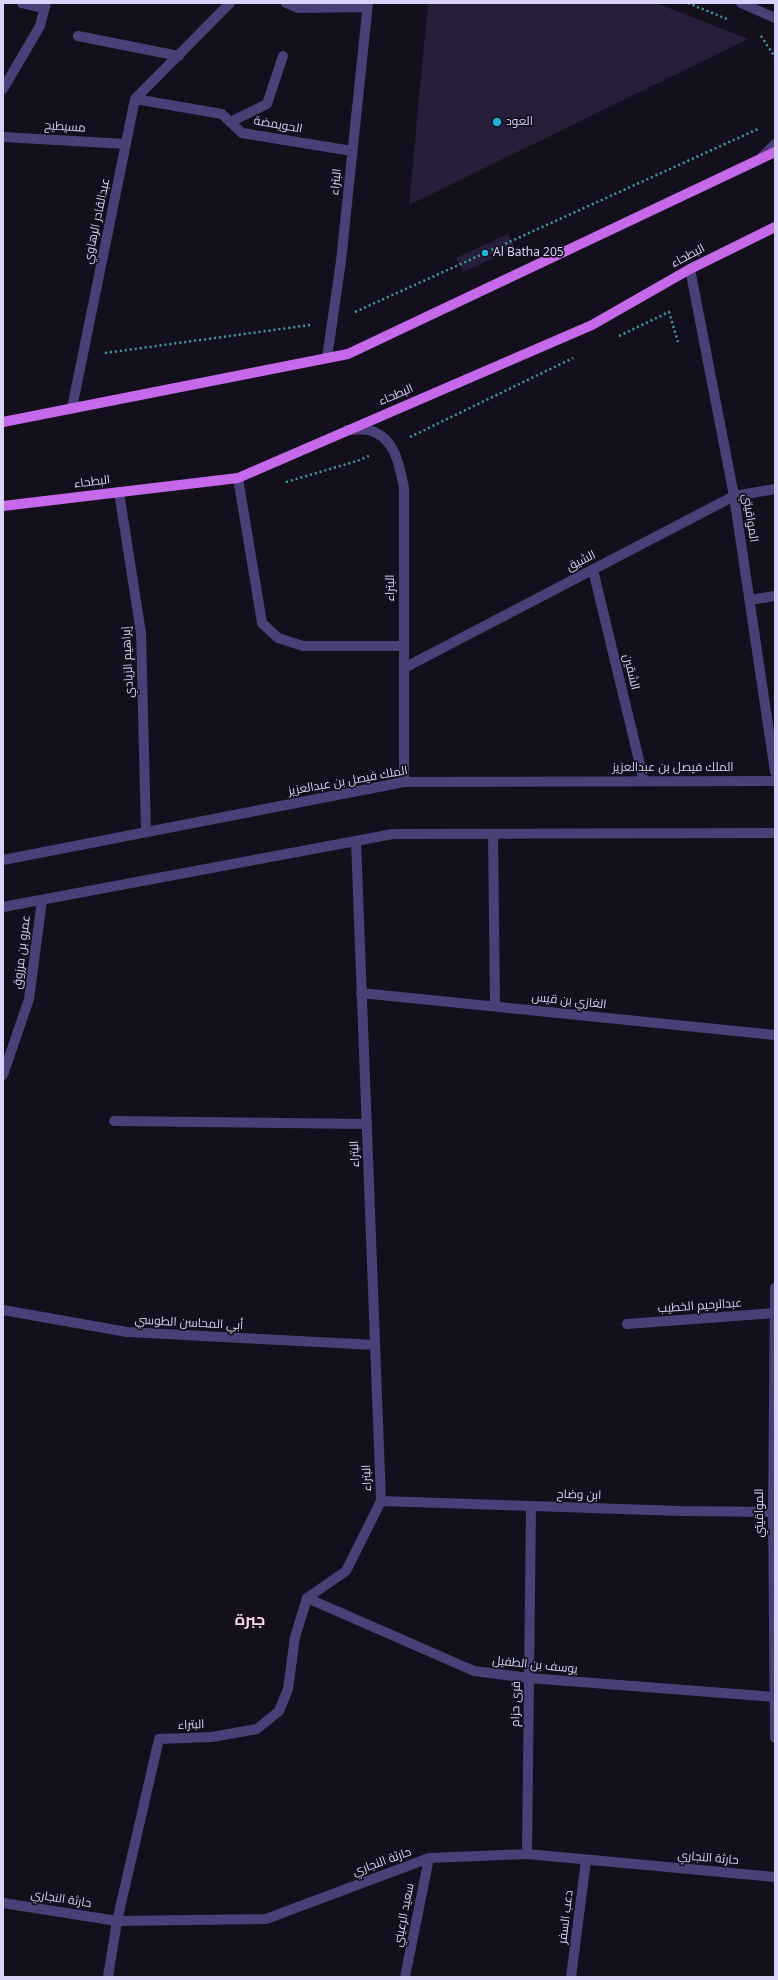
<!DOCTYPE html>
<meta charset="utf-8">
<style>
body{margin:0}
#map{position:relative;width:778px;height:1980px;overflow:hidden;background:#130f1d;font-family:"Noto Sans",sans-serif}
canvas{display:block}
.frame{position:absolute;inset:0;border:4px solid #dad2f9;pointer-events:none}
</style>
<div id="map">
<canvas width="778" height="1980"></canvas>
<div class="frame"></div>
</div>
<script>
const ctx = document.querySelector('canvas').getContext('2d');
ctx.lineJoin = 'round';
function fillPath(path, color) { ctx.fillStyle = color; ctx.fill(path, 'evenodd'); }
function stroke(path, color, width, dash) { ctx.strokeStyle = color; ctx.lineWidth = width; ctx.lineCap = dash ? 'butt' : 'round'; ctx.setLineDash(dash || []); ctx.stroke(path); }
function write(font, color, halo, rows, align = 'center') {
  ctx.font = font + ' "Noto Sans",Cairo,sans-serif'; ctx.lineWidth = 3.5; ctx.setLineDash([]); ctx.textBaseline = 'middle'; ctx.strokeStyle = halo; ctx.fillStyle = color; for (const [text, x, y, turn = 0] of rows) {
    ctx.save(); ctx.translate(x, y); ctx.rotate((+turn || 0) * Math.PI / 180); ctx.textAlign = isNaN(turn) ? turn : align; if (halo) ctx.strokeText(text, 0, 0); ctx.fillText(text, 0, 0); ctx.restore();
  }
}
const building = new Path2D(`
 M 428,3 L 656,3 L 748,39 L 409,205 Z
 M 508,234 L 515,248 L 463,272 L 456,258 Z`);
const path = new Path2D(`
 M 688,3 L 727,19
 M 761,36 L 775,57
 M 355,312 L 758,129
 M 619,336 L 669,312 L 678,342
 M 105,353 L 310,325
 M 410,437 L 573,358
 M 286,482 L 357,461 L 371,455`);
const service = new Path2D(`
 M 238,478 L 262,623 L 278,638 L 303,646 L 404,646`);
const minor = new Path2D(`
 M 22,3 L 44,8
 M 286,3 L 298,8 L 367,7
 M 78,36 L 179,56
 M 3,89 L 40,26 L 46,3
 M 135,99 L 222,114 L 242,133 L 352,151
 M 230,122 L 267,104 L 283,56
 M 3,137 L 126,144
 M 690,269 L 734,496 L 775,772
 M 327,358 L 341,261 L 368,3
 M 72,408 L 135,99 L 230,3
 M 347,430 C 354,430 363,429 369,430 C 396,438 399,465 404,488 L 404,782
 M 119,492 L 141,633 L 146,832
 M 593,570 L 644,781
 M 749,600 L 775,596
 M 404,668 L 734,496 L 775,489
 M 493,834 L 495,1006
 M 361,993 L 775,1035
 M 3,1075 L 29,999 L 42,900
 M 114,1121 L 367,1124
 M 775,1288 L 773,1512 L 775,1738
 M 3,1310 L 127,1332 L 375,1345
 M 627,1324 L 775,1313
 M 381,1501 L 681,1511 L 775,1512
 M 307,1598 L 474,1671 L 529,1678 L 775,1697
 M 527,1854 L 531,1506
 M 3,1903 L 117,1921 L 266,1919 L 429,1858 L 527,1854 L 775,1877
 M 108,1977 L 117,1921 L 159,1739 L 212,1737 L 257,1729 L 279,1711 L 288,1689 L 295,1637 L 307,1598 L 346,1571 L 381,1501 L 356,841
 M 405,1977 L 429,1858
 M 571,1977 L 586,1860`);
const tertiary = new Path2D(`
 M 741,3 L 775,18
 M 761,158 L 775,144
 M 3,860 L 404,782 L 775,781
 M 3,907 L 393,834 L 775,833`);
const primary = new Path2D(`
 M 3,422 L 348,354 L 775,152
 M 3,506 L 238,478 L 592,325 L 690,269 L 775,227`);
const markers = [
 [497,122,5,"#1eb3d8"],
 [485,253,4,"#1eb3d8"]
];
const poiNames = [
 ["العود",506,122],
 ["Al Batha 205",493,253]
];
const streetNames = [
 ["الحويمضة",278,125,10],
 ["مسيطيح",65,127,4],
 ["البتراء",336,182,-84],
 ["عبدالقادر الرهاوي",97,221,-78],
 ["البطحاء",688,256,-28],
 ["البطحاء",396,395,-23],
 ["البطحاء",92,482,-7],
 ["المواقيتي",750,518,81],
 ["الشيق",581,561,-27],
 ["البتراء",391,588,-90],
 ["إبراهيم الزيادي",128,662,-93],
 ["الشقين",631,672,76],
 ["الملك فيصل بن عبدالعزيز",673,768],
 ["الملك فيصل بن عبدالعزيز",348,781,-10],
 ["عمرو بن مرزوق",22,952,-83],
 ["الغازي بن قيس",569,1001,6],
 ["البتراء",355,1154,-92],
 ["عبدالرحيم الخطيب",700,1306,-4],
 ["أبي المحاسن الطوسي",189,1323,3],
 ["البتراء",367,1478,-92],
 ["ابن وضاح",579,1495,2],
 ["المواقيتي",760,1513,-90],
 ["يوسف بن الطفيل",535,1665,6],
 ["قرى حزام",516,1704,-89],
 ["البتراء",191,1725,-2],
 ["حارثة النجاري",708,1858,5],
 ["حارثة النجاري",382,1862,-20],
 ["حارثة النجاري",61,1899,9],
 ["سعيد الرعيني",404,1915,-79],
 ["دعب السفر",566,1917,-83]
];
const districtNames = [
 ["جبرة",250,1620]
];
fillPath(building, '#271e3c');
stroke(path, '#3d9da1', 2.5, [2, 3]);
stroke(service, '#484076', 10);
stroke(minor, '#484076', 10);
stroke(tertiary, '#484076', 10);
stroke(primary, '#c668ea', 10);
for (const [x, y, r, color] of markers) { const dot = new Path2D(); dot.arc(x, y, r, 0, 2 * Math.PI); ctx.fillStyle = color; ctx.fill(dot); stroke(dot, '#130f1d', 1.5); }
write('12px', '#dad2f9', '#130f1d', poiNames, 'left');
write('12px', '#dad2f9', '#130f1d', streetNames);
write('bold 16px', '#f9d3e8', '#130f1d', districtNames);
</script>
